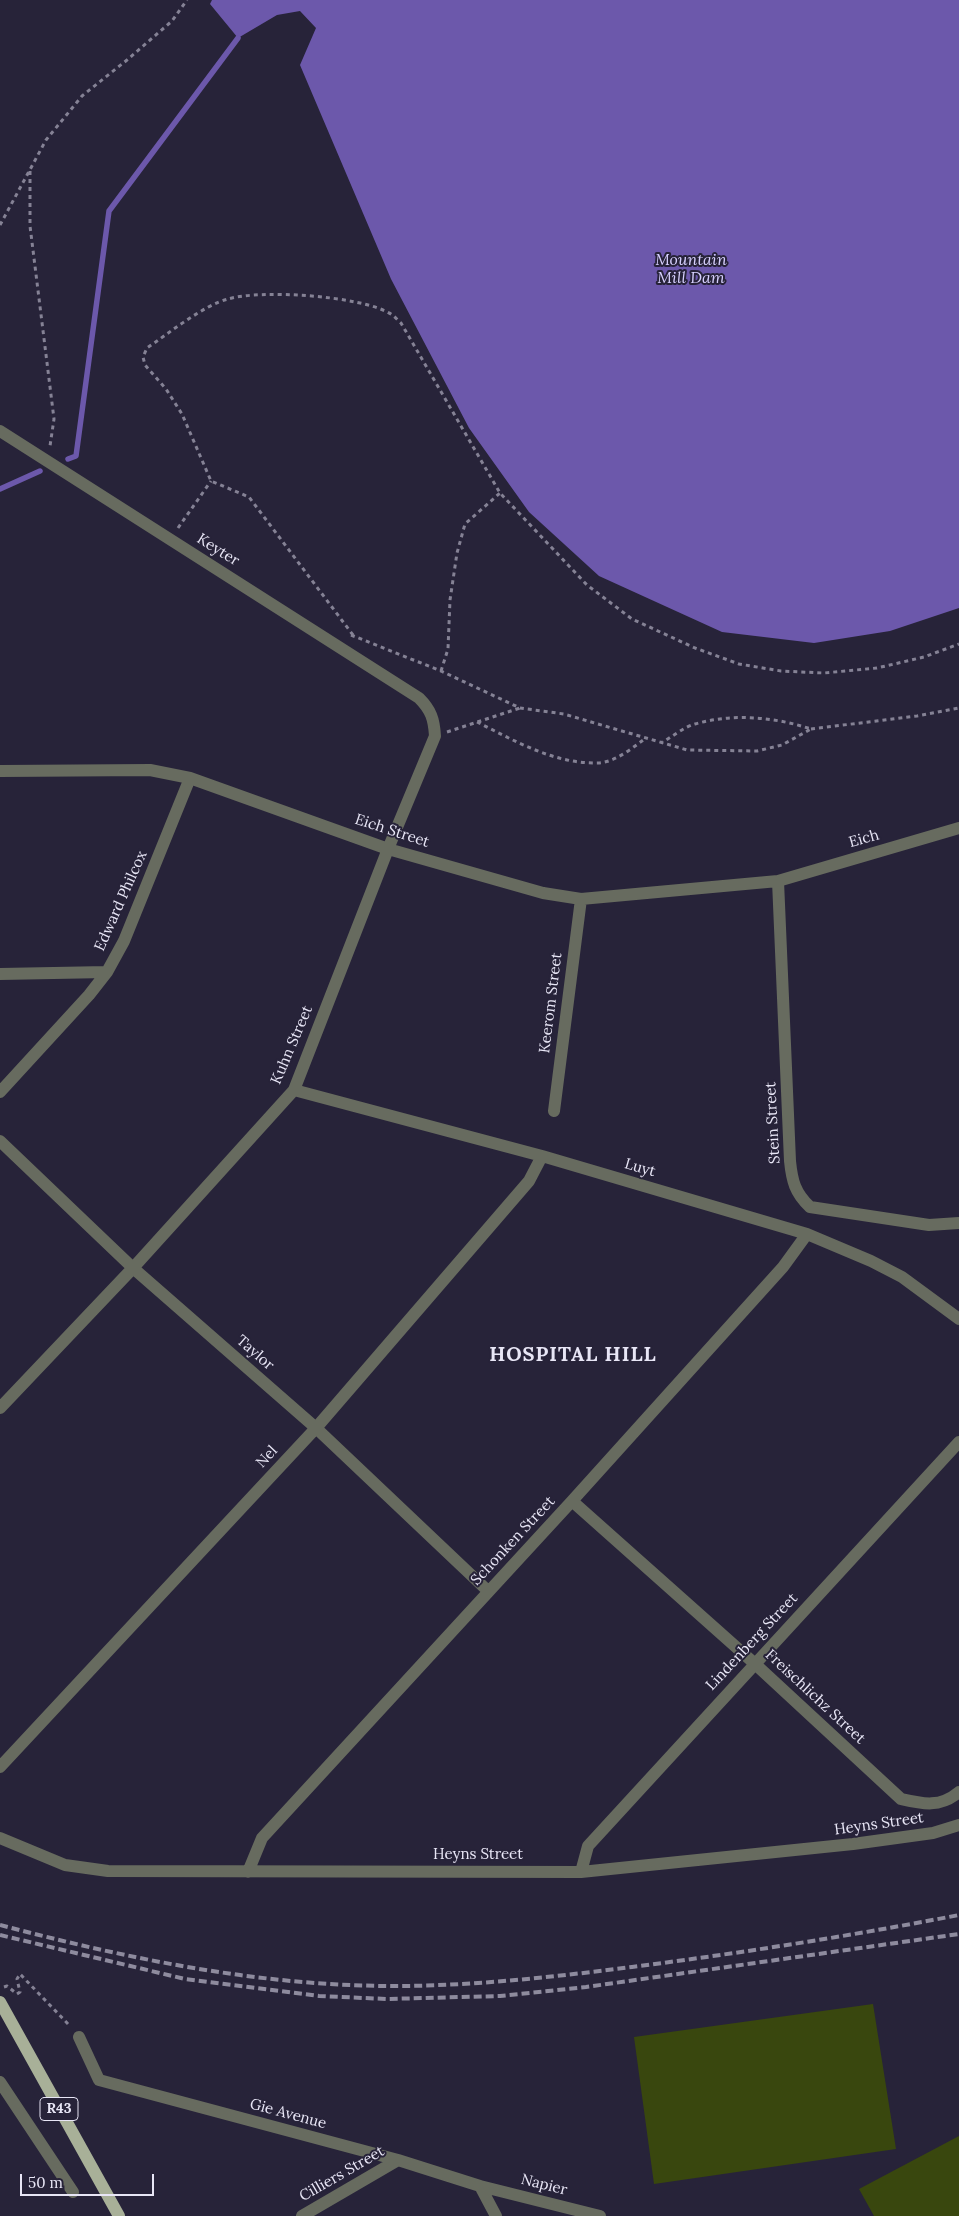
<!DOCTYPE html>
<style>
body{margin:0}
#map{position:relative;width:959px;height:2216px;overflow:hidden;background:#272339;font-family:Lora,serif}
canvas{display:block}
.scale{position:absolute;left:20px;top:2174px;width:134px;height:22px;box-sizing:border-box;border:2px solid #e8e6f6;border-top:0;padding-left:6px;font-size:15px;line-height:18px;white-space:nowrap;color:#e8e6f6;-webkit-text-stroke:4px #272339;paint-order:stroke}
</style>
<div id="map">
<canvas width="959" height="2216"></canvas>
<div class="scale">50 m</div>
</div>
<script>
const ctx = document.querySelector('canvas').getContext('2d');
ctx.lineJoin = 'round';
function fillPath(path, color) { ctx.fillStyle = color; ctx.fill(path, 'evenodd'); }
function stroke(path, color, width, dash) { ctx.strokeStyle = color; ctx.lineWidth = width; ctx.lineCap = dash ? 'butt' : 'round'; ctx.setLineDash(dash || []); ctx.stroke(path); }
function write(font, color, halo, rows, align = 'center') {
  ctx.font = font + ' Lora,serif'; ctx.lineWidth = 4; ctx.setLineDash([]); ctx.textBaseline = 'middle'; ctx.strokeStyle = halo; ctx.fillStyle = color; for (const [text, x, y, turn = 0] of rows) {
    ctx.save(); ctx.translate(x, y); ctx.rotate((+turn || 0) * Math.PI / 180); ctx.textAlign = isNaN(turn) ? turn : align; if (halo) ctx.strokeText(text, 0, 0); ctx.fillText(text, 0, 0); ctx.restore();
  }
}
const green = new Path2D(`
 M 873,2004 L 896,2149 L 654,2184 L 634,2037 Z
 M 959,2136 L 959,2216 L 874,2216 L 859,2189 Z`);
const water = new Path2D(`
 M 212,0 L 959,0 L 959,608 L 890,631 L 814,643 L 722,632 L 599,576 L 529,512 L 469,428 L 391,279 L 300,65 L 316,28 L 300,11 L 277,15 L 238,38 L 210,4 Z`);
const stream = new Path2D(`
 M 68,459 L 76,456 L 109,211 L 238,38
 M 0,489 L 40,471`);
const path = new Path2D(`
 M 30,171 L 30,226 L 54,419 L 50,446
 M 0,225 L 46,140 L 82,96 L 127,60 L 172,21 L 187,0
 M 178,528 L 211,481
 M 351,635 L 441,671 L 520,708 L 564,714 L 687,750 L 757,751 L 782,745 L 811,729 C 775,717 733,713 695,724 C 684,727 672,737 661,743
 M 353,635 L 249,497 L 211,481 L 182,414 L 166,389 L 145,365 L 143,357 L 147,348 C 169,333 204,305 228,299 C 262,289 360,296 389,313 C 394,315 397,320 401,323 L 500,493 L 587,585 L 632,619 L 695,648 L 739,664 L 781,671 L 824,673 L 877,668 L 924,657 L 959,644
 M 441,671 L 448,649 L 450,600 L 457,553 L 465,524 L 500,493
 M 477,722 C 515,741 554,764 598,763 C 616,762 632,748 646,738
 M 811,729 L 917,716 L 959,708
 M 447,732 L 520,708
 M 4,1987 L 7,1986 L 17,1994 L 20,1992 L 17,1979 L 20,1974 L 70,2026`);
const street = new Path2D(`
 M 0,431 L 419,698 C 431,710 434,719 435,736 L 388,849 L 294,1090 L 133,1268 L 0,1408
 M 0,771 L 150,770 L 190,778 L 388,849 L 543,893 L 581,899 L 778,881 L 959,828
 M 778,881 L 790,1161 C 792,1181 795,1193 810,1207 L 929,1225 L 959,1223
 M 0,974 L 107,972
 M 294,1090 L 542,1156 L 807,1234 L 871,1261 L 902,1277 L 959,1319
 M 0,1092 L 89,995 L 107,972 L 124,941 L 190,778
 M 554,1111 L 581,899
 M 0,1141 L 133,1268 L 316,1428 L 488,1591
 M 572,1501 L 754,1663 L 901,1799 C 923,1804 940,1808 959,1792
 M 0,1767 L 316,1428 L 529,1181 L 542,1156
 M 0,1838 L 65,1865 L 108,1871 L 581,1872 L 853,1844 L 933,1833 L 959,1825
 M 248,1872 L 262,1838 L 572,1501 L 783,1267 L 807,1234
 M 581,1872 L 588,1846 L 959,1442
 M 79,2037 L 99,2080 L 398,2160 L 480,2186 L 496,2216
 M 0,2082 L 73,2192
 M 480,2186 L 600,2216
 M 302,2216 L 398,2160`);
const primary = new Path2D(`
 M 0,2002 L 119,2216`);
const rail = new Path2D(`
 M 0,1925 C 129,1959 260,1986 394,1986 C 473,1986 553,1977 632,1967 C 741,1953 850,1936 959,1915
 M 0,1935 L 185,1979 L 319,1996 L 387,1999 L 500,1996 L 586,1987 L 959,1934`);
const shields = [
 [59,2109,38]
];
const shieldNames = [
 ["R43",59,2109]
];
const streetNames = [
 ["Keyter",218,550,32],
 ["Eich Street",392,831,18],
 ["Eich",864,839,-16],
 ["Edward Philcox",121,901,-66],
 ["Keerom Street",551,1003,-83],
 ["Kuhn Street",292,1045,-67],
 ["Stein Street",773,1123,-93],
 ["Luyt",640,1168,16],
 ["Taylor",255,1353,41],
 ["Nel",267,1457,-47],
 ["Schonken Street",513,1541,-47],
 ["Lindenberg Street",752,1642,-47],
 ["Freischlichz Street",815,1697,43],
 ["Heyns Street",879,1824,-8],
 ["Heyns Street",478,1855],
 ["Gie Avenue",288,2114,15],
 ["Cilliers Street",342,2174,-30],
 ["Napier",544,2185,14]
];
const waterNames = [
 ["Mountain",691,260],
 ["Mill Dam",691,278]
];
const districtNames = [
 ["HOSPITAL HILL",573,1355]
];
fillPath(green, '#39470e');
fillPath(water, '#6c58ab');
stroke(stream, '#6c58ab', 5.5);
stroke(path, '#858295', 3, [4, 4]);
stroke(street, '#676b5f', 12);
stroke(primary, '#a8b098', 12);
stroke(rail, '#8e8b9e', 4, [8, 4]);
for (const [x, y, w] of shields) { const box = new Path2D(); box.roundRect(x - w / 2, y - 11.5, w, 23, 4); ctx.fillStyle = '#272339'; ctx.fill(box); stroke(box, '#e8e6f6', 1); }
write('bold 14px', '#e8e6f6', null, shieldNames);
write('15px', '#e8e6f6', '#272339', streetNames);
write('italic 16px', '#d7d0fe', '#272339', waterNames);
ctx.letterSpacing = '1px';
write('bold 20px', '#e8e6f6', '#272339', districtNames);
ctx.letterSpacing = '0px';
</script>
